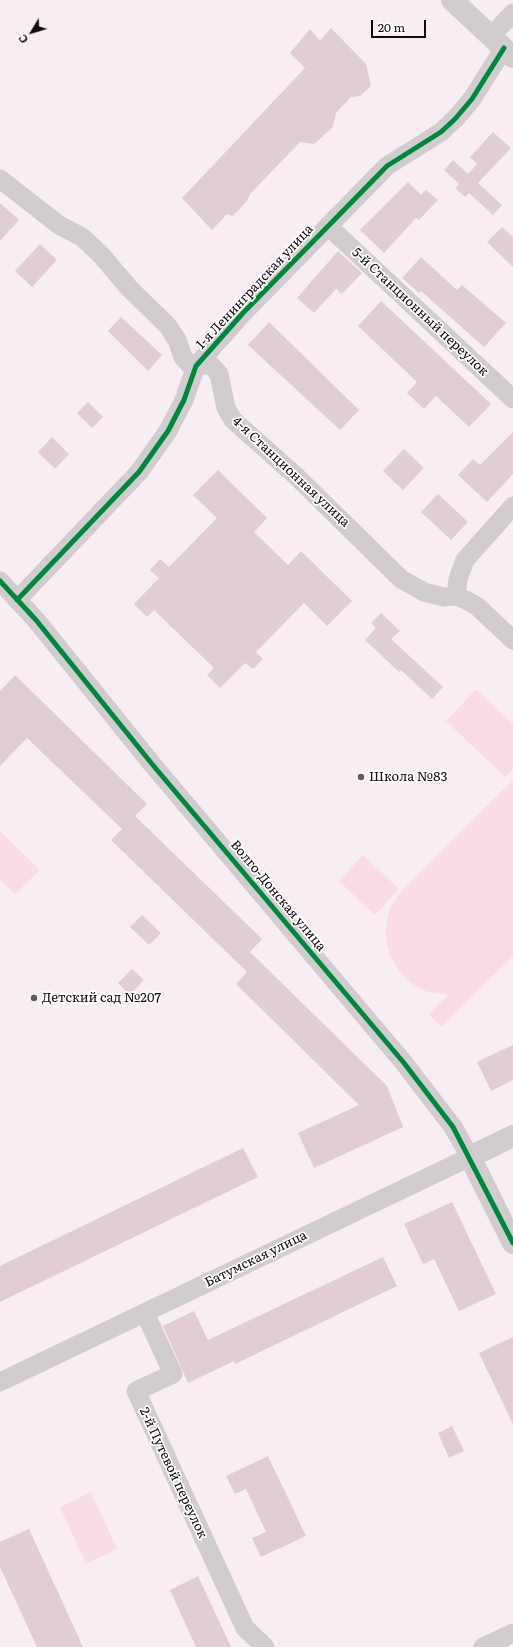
<!DOCTYPE html>
<meta charset="utf-8">
<style>
body{margin:0}
#map{position:relative;width:513px;height:1647px;overflow:hidden;background:#f8edf2;font-family:Literata,serif}
canvas{display:block}
.north{position:absolute;left:12px;top:12px;width:40px;height:40px;-webkit-text-stroke:3px #fff;paint-order:stroke;rotate:232deg;font-size:11px;font-weight:700;line-height:16px;text-align:center;color:#12080d}
.north::after{content:'';display:block;margin:auto;width:14px;height:18px;background:#12080d;clip-path:polygon(50% 0,100% 100%,50% 72%,0 100%)}
.scale{position:absolute;left:371px;top:20px;width:55px;height:18px;box-sizing:border-box;border:2px solid #12080d;border-top:0;padding-left:5px;font-size:12px;line-height:14px;white-space:nowrap;color:#12080d;-webkit-text-stroke:3px #fff;paint-order:stroke}
</style>
<div id="map">
<canvas width="513" height="1647"></canvas>
<div class="north">С</div>
<div class="scale">20 m</div>
</div>
<script>
const ctx = document.querySelector('canvas').getContext('2d');
ctx.lineJoin = 'round';
function fillPath(path, color) { ctx.fillStyle = color; ctx.fill(path, 'evenodd'); }
function stroke(path, color, width, dash) { ctx.strokeStyle = color; ctx.lineWidth = width; ctx.lineCap = dash ? 'butt' : 'round'; ctx.setLineDash(dash || []); ctx.stroke(path); }
function write(font, color, halo, rows, align = 'center') {
  ctx.font = font + ' Literata,serif'; ctx.lineWidth = 3.5; ctx.setLineDash([]); ctx.textBaseline = 'middle'; ctx.strokeStyle = halo; ctx.fillStyle = color; for (const [text, x, y, turn = 0] of rows) {
    ctx.save(); ctx.translate(x, y); ctx.rotate((+turn || 0) * Math.PI / 180); ctx.textAlign = isNaN(turn) ? turn : align; if (halo) ctx.strokeText(text, 0, 0); ctx.fillText(text, 0, 0); ctx.restore();
  }
}
const green = new Path2D(`
 M 476,689 L 513,724 L 513,769 L 505,777 L 446,721 Z
 M 513,780 L 513,956 L 441,1027 L 429,1014 L 448,995 C 440,993 430,993 423,990 C 393,977 378,939 390,909 C 393,902 399,894 404,888 Z
 M 0,831 L 40,870 L 15,894 L 0,880 Z
 M 363,855 L 399,889 L 375,915 L 339,881 Z
 M 91,1492 L 117,1549 L 86,1564 L 60,1507 Z`);
const building = new Path2D(`
 M 331,28 L 366,64 L 371,86 L 360,96 L 351,97 L 336,113 L 333,127 L 314,144 L 300,142 L 250,194 L 247,201 L 233,216 L 227,214 L 212,230 L 182,198 L 305,68 L 290,53 L 310,29 L 320,41 Z
 M 493,132 L 511,148 L 478,183 L 502,205 L 493,215 L 469,193 L 465,197 L 455,188 L 459,184 L 444,170 L 453,160 L 468,174 L 477,164 L 470,157 Z
 M 408,182 L 421,195 L 426,190 L 438,200 L 419,220 L 416,218 L 384,253 L 360,230 Z
 M 0,203 L 19,220 L 0,241 Z
 M 502,227 L 513,237 L 513,267 L 487,242 Z
 M 40,244 L 57,260 L 32,287 L 15,271 Z
 M 338,251 L 362,273 L 342,294 L 336,289 L 314,313 L 297,298 Z
 M 421,257 L 457,290 L 462,285 L 506,323 L 484,347 L 421,291 L 419,293 L 402,278 Z
 M 381,301 L 491,404 L 469,427 L 436,396 L 424,409 L 407,393 L 417,382 L 358,326 Z
 M 121,317 L 162,355 L 148,371 L 108,331 Z
 M 269,322 L 359,410 L 340,430 L 248,345 Z
 M 88,402 L 103,417 L 92,428 L 77,413 Z
 M 513,432 L 513,474 L 487,502 L 458,475 L 473,459 L 480,465 Z
 M 52,437 L 69,454 L 55,469 L 38,452 Z
 M 404,449 L 424,468 L 403,490 L 383,471 Z
 M 218,470 L 267,518 L 254,532 L 288,565 L 301,551 L 352,601 L 327,626 L 304,603 L 256,652 L 263,659 L 253,669 L 245,663 L 220,688 L 207,675 L 214,668 L 154,610 L 147,617 L 134,604 L 159,578 L 150,570 L 160,559 L 169,567 L 217,518 L 193,495 Z
 M 438,494 L 468,522 L 451,540 L 421,512 Z
 M 381,613 L 400,631 L 391,639 L 443,687 L 432,699 L 401,670 L 399,672 L 365,640 L 376,628 L 371,623 Z
 M 15,675 L 147,804 L 135,816 L 262,939 L 250,952 L 387,1086 L 403,1127 L 314,1168 L 298,1133 L 359,1105 L 236,984 L 247,972 L 111,840 L 122,829 L 27,738 L 0,766 L 0,691 Z
 M 142,915 L 161,933 L 149,945 L 130,927 Z
 M 132,969 L 144,980 L 130,995 L 118,983 Z
 M 513,1045 L 513,1080 L 491,1091 L 477,1062 Z
 M 243,1148 L 258,1177 L 0,1302 L 0,1266 Z
 M 452,1202 L 496,1294 L 459,1311 L 434,1259 L 423,1264 L 404,1224 Z
 M 383,1257 L 397,1286 L 235,1364 L 234,1361 L 188,1383 L 163,1326 L 194,1311 L 208,1340 Z
 M 513,1337 L 513,1424 L 479,1353 Z
 M 452,1426 L 464,1451 L 449,1458 L 438,1433 Z
 M 268,1456 L 306,1536 L 261,1557 L 252,1538 L 266,1532 L 246,1489 L 235,1494 L 226,1476 Z
 M 29,1529 L 83,1647 L 37,1647 L 0,1567 L 0,1542 Z
 M 198,1576 L 231,1647 L 196,1647 L 170,1590 Z`);
const street = new Path2D(`
 M 491,36 L 513,13
 M 0,179 L 59,225 L 82,237 L 102,256 L 129,288 L 168,326 L 177,340 L 183,357 L 189,364 L 196,366 L 210,364 L 219,374 L 226,408 L 233,420 L 296,476 L 401,579 L 424,592 L 444,597 L 456,596 L 466,600 L 478,607 L 513,640
 M 328,226 L 513,399
 M 0,581 L 36,620 L 152,764 L 404,1063 L 453,1127 L 470,1157 L 0,1382
 M 456,596 L 458,579 L 465,560 L 513,506
 M 17,600 L 139,472 L 168,431 L 184,400 L 196,366 L 243,313 L 387,166 L 441,132 L 455,119 L 472,99 L 504,48
 M 145,1313 L 173,1374 L 136,1391 L 245,1628 L 265,1647
 M 483,1647 L 513,1633`);
const secondary = new Path2D(`
 M 452,0 L 513,57
 M 513,1136 L 470,1157 L 513,1243`);
const cycleway = new Path2D(`
 M 0,581 L 36,620 L 152,764 L 404,1063 L 453,1127 L 513,1243
 M 17,600 L 139,472 L 168,431 L 184,400 L 196,366 L 243,313 L 387,166 L 441,132 L 455,119 L 472,99 L 504,48`);
const markers = [
 [361,777,4,"#62585d"],
 [34,998,4,"#62585d"]
];
const streetNames = [
 ["1-я Ленинградская улица",255,287,-47],
 ["5-й Станционный переулок",420,312,43],
 ["4-я Станционная улица",291,472,43],
 ["Волго-Донская улица",278,896,50],
 ["Батумская улица",256,1259,-26],
 ["2-й Путевой переулок",173,1473,65]
];
const poiNames = [
 ["Школа №83",369,777],
 ["Детский сад №207",42,998]
];
fillPath(green, '#fadce9');
fillPath(building, '#e1cdd6');
stroke(street, '#d1cdcf', 19);
stroke(secondary, '#d1cdcf', 22);
stroke(cycleway, '#00873e', 5);
for (const [x, y, r, color] of markers) { const dot = new Path2D(); dot.arc(x, y, r, 0, 2 * Math.PI); ctx.fillStyle = color; ctx.fill(dot); stroke(dot, '#fff', 1.5); }
write('13px', '#12080d', '#fff', streetNames);
write('13px', '#12080d', '#fff', poiNames, 'left');
</script>
